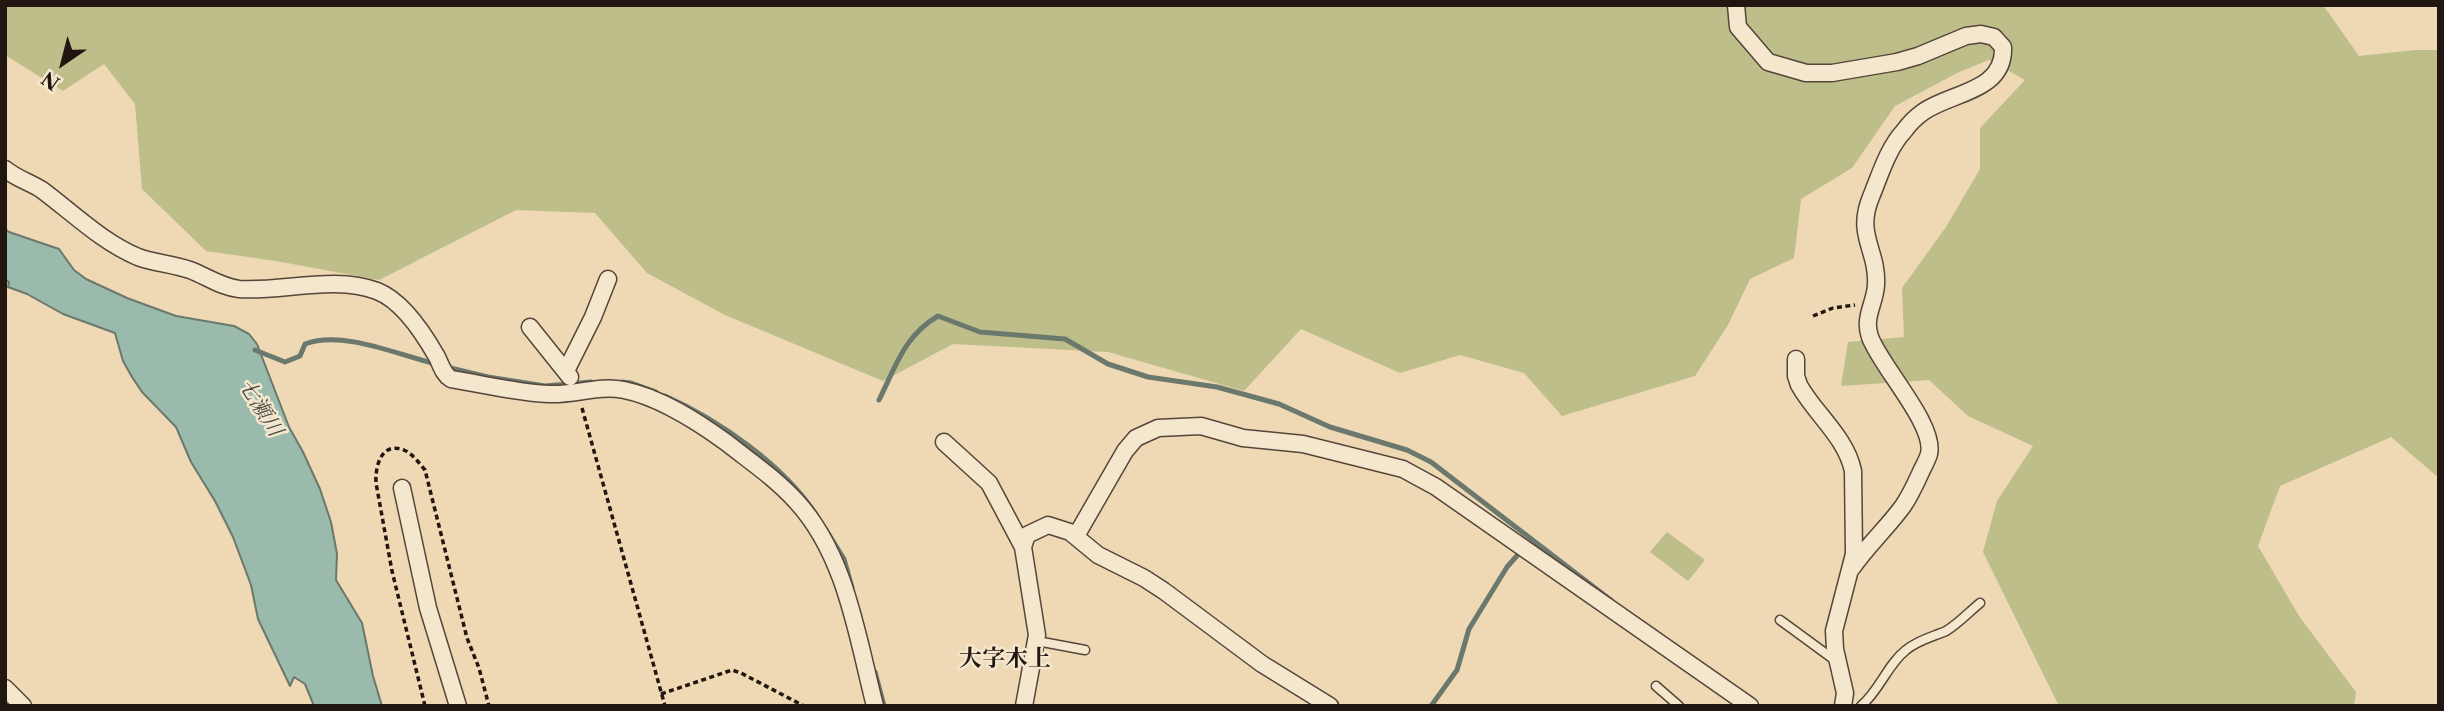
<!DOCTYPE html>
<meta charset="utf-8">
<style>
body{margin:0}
#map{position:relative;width:2444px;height:711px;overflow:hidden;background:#efd8b4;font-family:"Libre Caslon Text",serif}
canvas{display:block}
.frame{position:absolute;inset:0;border:7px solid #211610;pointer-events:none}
.north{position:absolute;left:28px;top:28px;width:70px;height:70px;-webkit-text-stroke:5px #f5e6ce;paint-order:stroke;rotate:215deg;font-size:19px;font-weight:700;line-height:28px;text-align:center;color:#211610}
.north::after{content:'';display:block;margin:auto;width:24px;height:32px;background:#211610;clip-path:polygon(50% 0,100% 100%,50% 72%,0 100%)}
</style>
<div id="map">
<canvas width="2444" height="711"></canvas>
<div class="frame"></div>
<div class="north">N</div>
</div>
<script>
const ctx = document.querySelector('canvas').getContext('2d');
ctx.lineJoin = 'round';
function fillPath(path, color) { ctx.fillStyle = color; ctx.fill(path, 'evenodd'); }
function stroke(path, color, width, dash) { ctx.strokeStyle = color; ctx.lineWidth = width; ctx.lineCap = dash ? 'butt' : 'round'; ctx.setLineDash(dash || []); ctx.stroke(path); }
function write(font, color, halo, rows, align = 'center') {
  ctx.font = font + ' "Libre Caslon Text","Noto Serif JP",serif'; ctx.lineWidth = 5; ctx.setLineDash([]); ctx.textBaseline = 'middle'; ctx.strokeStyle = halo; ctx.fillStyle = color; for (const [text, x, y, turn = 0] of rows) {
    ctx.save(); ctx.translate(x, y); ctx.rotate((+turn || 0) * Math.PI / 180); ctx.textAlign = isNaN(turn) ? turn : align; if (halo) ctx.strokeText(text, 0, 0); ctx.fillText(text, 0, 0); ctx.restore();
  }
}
const green = new Path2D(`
 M 5,5 L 2323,5 L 2359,56 L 2415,50 L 2439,50 L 2439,478 L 2391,437 L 2280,486 L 2258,546 L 2299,616 L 2356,692 L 2354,706 L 2059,706 L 1983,552 L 1997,501 L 2033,446 L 1968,416 L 1929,380 L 1841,386 L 1848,342 L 1904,337 L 1902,288 L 1946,227 L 1980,169 L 1980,128 L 2025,80 L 1989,60 L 1959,72 L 1895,106 L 1852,168 L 1801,199 L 1794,258 L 1750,279 L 1728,325 L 1695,376 L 1562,416 L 1524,373 L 1460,355 L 1400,373 L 1301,329 L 1244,391 L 1108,352 L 953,344 L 883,381 L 725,315 L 647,273 L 595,213 L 516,210 L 379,280 L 276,261 L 206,251 L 142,189 L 135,104 L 104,64 L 63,91 L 5,55 Z
 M 1667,532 L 1705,560 L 1688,581 L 1650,552 Z`);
const water = new Path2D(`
 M 5,229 L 9,232 L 59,249 L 74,270 L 86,279 L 127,298 L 176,316 L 234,326 L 249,334 L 257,344 L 289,427 L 303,452 L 320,489 L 331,522 L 337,554 L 336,580 L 362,623 L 373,676 L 382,706 L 314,706 L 305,684 L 294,677 L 290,686 L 258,619 L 251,585 L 233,537 L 215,501 L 191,462 L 176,427 L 142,392 L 132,377 L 123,361 L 115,333 L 63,314 L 27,294 L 8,287 L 9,282 L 5,280 Z`);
const stream = new Path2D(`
 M 255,350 L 285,362 L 300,356 L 305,344 C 343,330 398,355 436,364
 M 446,367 L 488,377 L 545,386 L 591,382
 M 622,382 L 631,383 L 656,392
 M 665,396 C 719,420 785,466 817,516
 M 879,400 C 896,366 904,336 938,316 L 980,332 L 1065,339 L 1108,364 L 1148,377 L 1217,387 L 1279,404 L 1330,427 L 1407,450 L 1431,462 L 1612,601
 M 826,530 L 844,559 L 852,588
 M 875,672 L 884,706
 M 1431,706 L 1457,670 L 1469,629 L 1507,567 L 1522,550`);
const path = new Path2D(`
 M 1813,316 L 1833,308 L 1855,305
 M 582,408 L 665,706
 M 661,694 L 732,670 L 741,673 L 804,706
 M 425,706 L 392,571 L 376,483 C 375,467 381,441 404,450 C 413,454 419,463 425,470 L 467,638 L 479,668 L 489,706`);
const lane = new Path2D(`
 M 1780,620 L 1836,661
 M 1037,641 L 1085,650
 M 1656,686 L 1679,706
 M 1861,706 C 1880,690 1887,665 1906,650 C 1918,640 1932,637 1946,631 C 1958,624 1969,612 1980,603`);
const street = new Path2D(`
 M 1736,5 L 1738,27 L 1768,62 L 1806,73 L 1832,73 L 1897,62 L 1918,56 L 1966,36 L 1981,34 L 1994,37 L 2003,47 C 2005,92 1951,92 1923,112 C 1916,117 1909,124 1904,131 C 1888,148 1880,175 1871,197 C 1855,235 1878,250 1876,285 C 1875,304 1863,317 1870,337 C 1881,367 1936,425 1929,454 C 1927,461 1923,467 1920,474 C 1915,485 1910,496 1903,506 C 1887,528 1867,546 1852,568
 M 5,169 C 17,179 30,182 42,190 C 73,213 102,242 138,257 C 154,263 173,264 190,270 C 206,276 221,287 239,289 C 283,292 334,275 377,291 C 403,301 424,334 437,357 C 441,365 443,374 451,379 C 483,384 518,393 550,394 C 575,395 599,385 624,390 C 660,397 698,422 727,443 C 751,462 775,478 796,501 C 846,555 857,636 875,706
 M 530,327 L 570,377
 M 1796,359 L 1796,376 L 1799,385 C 1815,414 1846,437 1853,471 L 1854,554 L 1834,631 L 1835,649 L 1845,693 L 1843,706
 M 566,371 L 593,317 L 608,279
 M 944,442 L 989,483 L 1023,547 L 1037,635 L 1024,706
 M 402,488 L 428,608 L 458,706
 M 1076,536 L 1125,451 L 1136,438 L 1158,428 L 1201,426 L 1243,438 L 1303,444 L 1403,469 L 1436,487 L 1750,706
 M 1023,547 L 1027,535 L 1048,525 L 1070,532 L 1098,555 L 1144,578 L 1164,591 L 1262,664 L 1330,706
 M 5,688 L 23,706`);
const waterNames = [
 ["七瀬川",260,408,58]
];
const quarterNames = [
 ["大字木上",1005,659]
];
fillPath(green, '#bdbe8a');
fillPath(water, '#9abaab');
stroke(water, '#6a786d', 2);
stroke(stream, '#6a786d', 5);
stroke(lane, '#544639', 11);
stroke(street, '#544639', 19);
stroke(path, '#211610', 3.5, [5, 3.5]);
stroke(lane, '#f5e6ce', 8);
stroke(street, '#f5e6ce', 16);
write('italic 21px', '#4b4f46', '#f5e6ce', waterNames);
write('bold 23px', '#211610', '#f5e6ce', quarterNames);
</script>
